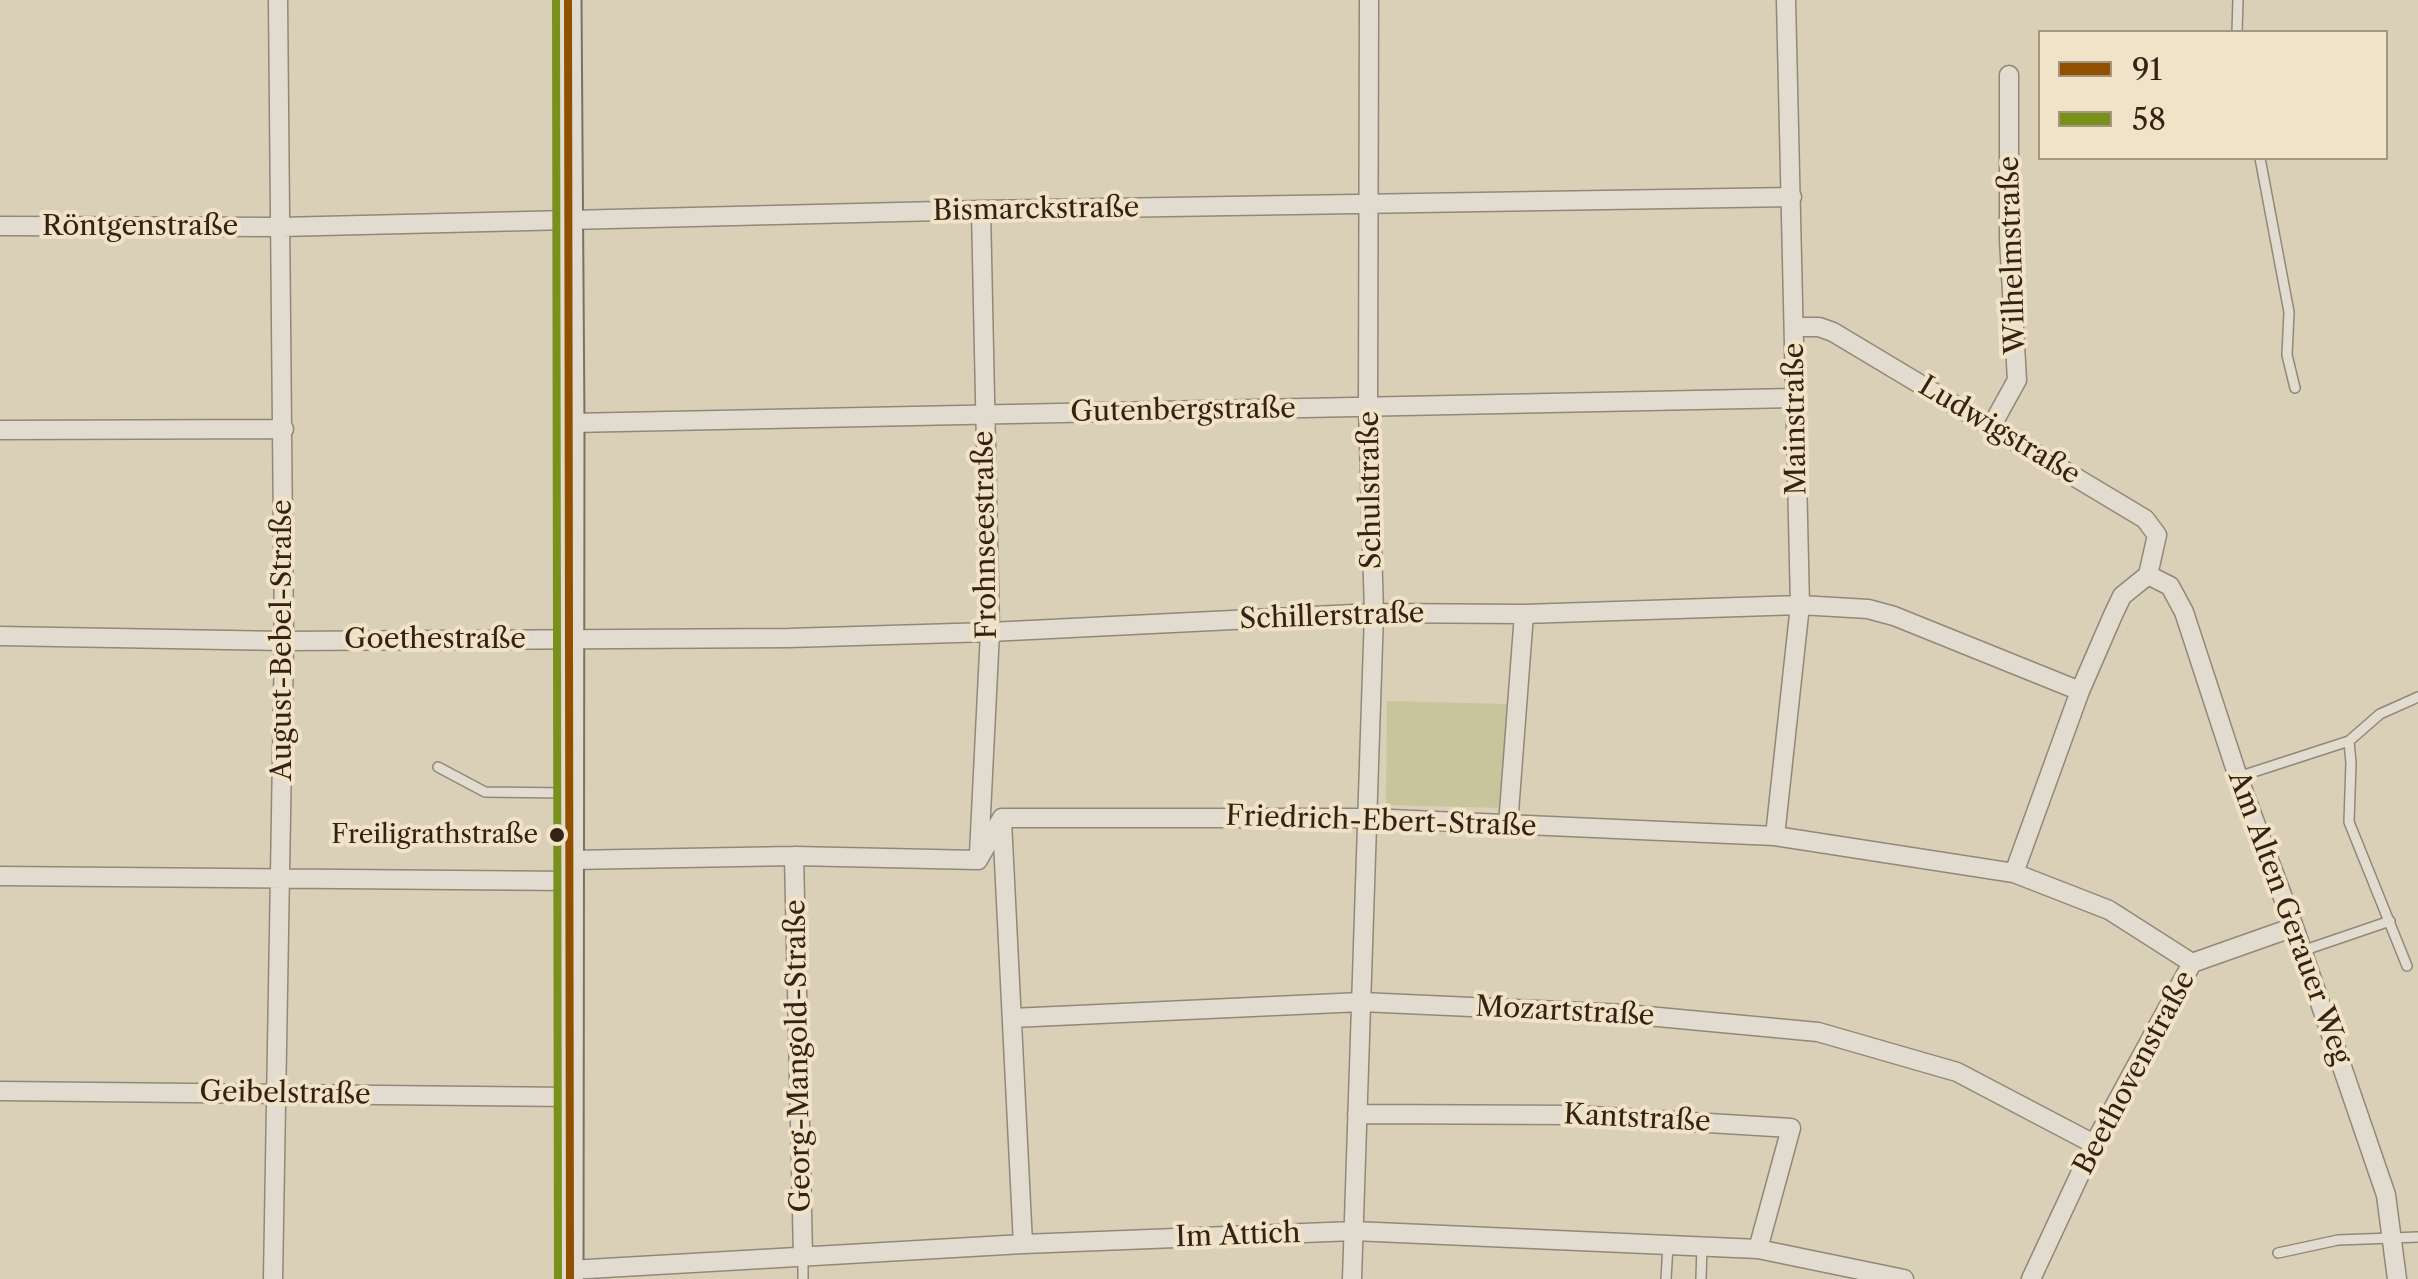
<!DOCTYPE html>
<meta charset="utf-8">
<style>
body{margin:0}
#map{position:relative;width:2418px;height:1279px;overflow:hidden;background:#dacfb7;font-family:"Libre Caslon Text",serif}
canvas{display:block}
.legend{position:absolute;left:2038px;top:30px;width:350px;height:130px;box-sizing:border-box;background:#f0e3c7;border:2px solid #a6967f;margin:0;padding:12px 18px;list-style:none;font-size:30px;color:#362214}
.legend li{display:flex;align-items:center;gap:20px;height:50px}
.legend b{width:50px;border:2px solid #a6967f}
</style>
<div id="map">
<canvas width="2418" height="1279"></canvas>
<ul class="legend">
<li><b style="height:12px;background:#914f00"></b>91</li>
<li><b style="height:12px;background:#78911b"></b>58</li>
</ul>
</div>
<script>
const ctx = document.querySelector('canvas').getContext('2d');
ctx.lineJoin = 'round';
function fillPath(path, color) { ctx.fillStyle = color; ctx.fill(path, 'evenodd'); }
function stroke(path, color, width, dash) { ctx.strokeStyle = color; ctx.lineWidth = width; ctx.lineCap = dash ? 'butt' : 'round'; ctx.setLineDash(dash || []); ctx.stroke(path); }
function write(font, color, halo, rows, align = 'center') {
  ctx.font = font + ' "Libre Caslon Text",serif'; ctx.lineWidth = 8; ctx.setLineDash([]); ctx.textBaseline = 'middle'; ctx.strokeStyle = halo; ctx.fillStyle = color; for (const [text, x, y, turn = 0] of rows) {
    ctx.save(); ctx.translate(x, y); ctx.rotate((+turn || 0) * Math.PI / 180); ctx.textAlign = isNaN(turn) ? turn : align; if (halo) ctx.strokeText(text, 0, 0); ctx.fillText(text, 0, 0); ctx.restore();
  }
}
const green = new Path2D(`
 M 1387,701 L 1507,704 L 1503,808 L 1386,805 Z`);
const service = new Path2D(`
 M 2237,32 L 2238,0
 M 2260,158 L 2289,312 L 2287,355 L 2295,388
 M 438,767 L 485,792 L 567,793
 M 2238,777 L 2349,741
 M 2302,951 L 2390,921
 M 2407,966 L 2349,822 L 2351,763 L 2349,741 L 2380,714 L 2418,697
 M 2278,1253 L 2338,1240 L 2418,1237
 M 803,1279 L 803,1256
 M 1666,1279 L 1668,1245
 M 1701,1279 L 1702,1246`);
const minor = new Path2D(`
 M 0,226 L 280,227 L 981,210 L 1792,197
 M 1795,327 L 1819,327 L 1833,332 L 2145,519 L 2157,535 L 2148,575
 M 571,423 L 1794,398
 M 1991,427 L 2017,380 L 2009,240 L 2009,75
 M 0,430 L 284,429
 M 2148,575 L 2170,586 L 2184,612 L 2238,777 L 2294,927 L 2386,1195 L 2397,1279
 M 0,636 L 284,641 L 789,638 L 990,632 L 1374,613 L 1524,614 L 1800,605 L 1868,609 L 1894,616 L 2080,691
 M 1002,821 L 1023,1244
 M 1508,825 L 1524,614
 M 1775,836 L 1800,605 L 1786,0
 M 979,854 L 990,632 L 981,210
 M 794,856 L 803,1256
 M 570,860 L 794,856 L 978,860 L 1002,818 L 1368,818 L 1775,836 L 2014,873 L 2109,910 L 2192,963
 M 2014,873 L 2080,691 L 2113,615 L 2122,596 L 2148,575
 M 0,876 L 569,881
 M 1012,1018 L 1361,1002 L 1626,1014 L 1818,1032 L 1957,1072 L 2094,1144
 M 0,1091 L 570,1097
 M 1357,1114 L 1576,1115 L 1791,1128 L 1758,1249
 M 570,1270 L 1023,1244 L 1354,1231 L 1758,1249 L 1904,1279
 M 273,1279 L 284,641 L 278,0
 M 1352,1279 L 1374,613 L 1368,408 L 1369,0
 M 2031,1279 L 2094,1144 L 2192,963 L 2294,927`);
const secondary = new Path2D(`
 M 568,0 L 571,423 L 570,1279`);
const bus1 = new Path2D(`
 M 568,0 L 570,1279`);
const bus2 = new Path2D(`
 M 556,0 L 558,1279`);
const markers = [
 [557,835,9,"#362214"]
];
const busNames = [
 ["Freiligrathstraße",538,835]
];
const streetNames = [
 ["Bismarckstraße",1036,210,-1],
 ["Röntgenstraße",140,227],
 ["Wilhelmstraße",2013,255,-92],
 ["Gutenbergstraße",1183,411,-1],
 ["Mainstraße",1796,419,-91],
 ["Ludwigstraße",1999,431,31],
 ["Schulstraße",1371,490,-91],
 ["Frohnseestraße",986,535,-91],
 ["Schillerstraße",1332,617,-2],
 ["August-Bebel-Straße",283,640,-90],
 ["Goethestraße",435,640],
 ["Friedrich-Ebert-Straße",1381,822,2],
 ["Am Alten Gerauer Weg",2289,918,70],
 ["Mozartstraße",1565,1012,3],
 ["Georg-Mangold-Straße",799,1056,-91],
 ["Beethovenstraße",2135,1073,-62],
 ["Geibelstraße",285,1094,1],
 ["Kantstraße",1637,1119,3],
 ["Im Attich",1238,1236,-2]
];
fillPath(green, '#c8c59c');
stroke(service, '#918879', 12);
stroke(minor, '#918879', 21);
stroke(secondary, '#7a7163', 29);
stroke(service, '#e2dcd0', 9);
stroke(minor, '#e2dcd0', 18);
stroke(secondary, '#e2dcd0', 25);
stroke(bus1, '#914f00', 8);
stroke(bus2, '#78911b', 8);
for (const [x, y, r, color] of markers) { const dot = new Path2D(); dot.arc(x, y, r, 0, 2 * Math.PI); ctx.fillStyle = color; ctx.fill(dot); stroke(dot, '#f0e3c7', 4); }
write('26px', '#362214', '#f0e3c7', busNames, 'right');
write('28px', '#362214', '#f0e3c7', streetNames);
</script>
